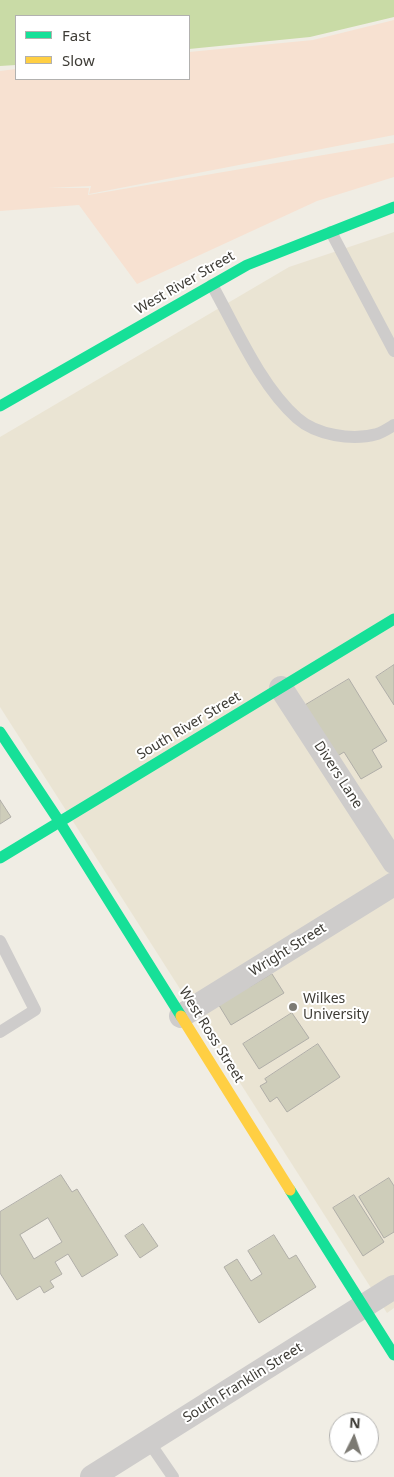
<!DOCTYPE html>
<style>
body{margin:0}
#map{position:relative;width:394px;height:1477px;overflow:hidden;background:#f0ede4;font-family:"Noto Sans",sans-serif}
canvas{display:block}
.legend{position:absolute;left:15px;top:15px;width:175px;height:65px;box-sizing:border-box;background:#fff;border:1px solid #b2b1af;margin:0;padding:6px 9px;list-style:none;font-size:15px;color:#3e3c36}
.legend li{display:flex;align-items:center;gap:10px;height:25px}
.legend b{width:25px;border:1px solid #b2b1af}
.north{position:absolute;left:329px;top:1412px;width:50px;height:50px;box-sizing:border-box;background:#fff;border:1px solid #b2b1af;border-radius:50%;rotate:4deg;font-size:14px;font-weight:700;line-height:20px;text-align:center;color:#3e3c36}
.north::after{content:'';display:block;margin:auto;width:18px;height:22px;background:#7c7a73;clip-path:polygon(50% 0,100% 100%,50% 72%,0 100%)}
</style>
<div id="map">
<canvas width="394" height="1477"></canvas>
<ul class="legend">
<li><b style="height:6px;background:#16e098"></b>Fast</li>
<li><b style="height:6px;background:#ffcf43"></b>Slow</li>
</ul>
<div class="north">N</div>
</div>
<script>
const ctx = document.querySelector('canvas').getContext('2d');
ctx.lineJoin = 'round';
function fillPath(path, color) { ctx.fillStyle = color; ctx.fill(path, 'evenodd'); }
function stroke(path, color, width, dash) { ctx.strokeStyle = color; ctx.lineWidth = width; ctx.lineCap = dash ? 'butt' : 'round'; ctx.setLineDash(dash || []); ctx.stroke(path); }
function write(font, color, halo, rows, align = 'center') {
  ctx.font = font + ' "Noto Sans",sans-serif'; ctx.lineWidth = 4; ctx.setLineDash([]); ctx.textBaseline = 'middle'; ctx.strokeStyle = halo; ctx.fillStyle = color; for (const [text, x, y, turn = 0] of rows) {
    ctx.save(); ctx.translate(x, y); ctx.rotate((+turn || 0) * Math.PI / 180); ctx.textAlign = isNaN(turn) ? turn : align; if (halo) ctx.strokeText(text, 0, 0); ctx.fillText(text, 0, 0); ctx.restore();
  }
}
const built = new Path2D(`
 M 394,232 L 394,1308 L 387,1313 L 0,707 L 0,437 L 289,267 Z`);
const green = new Path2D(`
 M 394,20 L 394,135 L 89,194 L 91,186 L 48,188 L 89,188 L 88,195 L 394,143 L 394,177 L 317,201 L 137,284 L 79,205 L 0,211 L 0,71 L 16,69 L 16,79 L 189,79 L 189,52 L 313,40 Z`);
const water = new Path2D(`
 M 0,0 L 394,0 L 394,17 L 310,37 L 189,49 L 189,16 L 16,16 L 16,65 L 0,66 Z`);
const building = new Path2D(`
 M 394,665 L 394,705 L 376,677 Z
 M 349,679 L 387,741 L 372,750 L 382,767 L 361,779 L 344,752 L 331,760 L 299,709 Z
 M 0,800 L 11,817 L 0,824 Z
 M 272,974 L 284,993 L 231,1025 L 217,1002 L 251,986 Z
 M 292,1013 L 309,1038 L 259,1069 L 243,1044 Z
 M 318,1044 L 340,1077 L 287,1112 L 277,1097 L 270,1102 L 260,1086 L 267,1082 L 265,1079 Z
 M 61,1175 L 72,1192 L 77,1189 L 118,1255 L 82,1277 L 68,1254 L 55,1262 L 62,1274 L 50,1281 L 54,1287 L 44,1293 L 40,1286 L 17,1300 L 0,1273 L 0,1212 ZM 48,1218 L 62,1242 L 34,1259 L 20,1235 Z
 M 389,1178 L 394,1186 L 394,1232 L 384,1238 L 359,1197 Z
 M 354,1195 L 384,1242 L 363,1256 L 333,1208 Z
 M 143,1224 L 158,1246 L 140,1258 L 125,1236 Z
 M 274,1235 L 289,1259 L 296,1255 L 316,1287 L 259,1323 L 224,1267 L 237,1259 L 251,1281 L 262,1274 L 248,1251 Z`);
const lane = new Path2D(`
 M 331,232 L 394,351
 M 212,285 C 236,328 260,385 297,418 C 316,435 352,441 377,434 C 383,432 389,428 394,425
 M 0,941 L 35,1010 L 0,1032
 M 149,1442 L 173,1477`);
const street = new Path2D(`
 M 281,688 L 394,862
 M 181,1016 L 394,884
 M 92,1477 L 394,1287`);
const fast = new Path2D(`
 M 0,406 L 247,265 L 394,207
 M 0,732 L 59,821 L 181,1016
 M 0,858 L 394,619
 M 290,1190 L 394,1355`);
const slow = new Path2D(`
 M 181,1016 L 290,1190`);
const markers = [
 [293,1007,5,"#7c7a73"]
];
const streetNames = [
 ["West River Street",185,283,-30],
 ["South River Street",189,726,-31],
 ["Divers Lane",338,775,57],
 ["Wright Street",288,950,-32],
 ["West Ross Street",211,1035,58],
 ["South Franklin Street",243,1383,-32]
];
const poiNames = [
 ["Wilkes",303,999],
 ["University",303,1015]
];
fillPath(built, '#eae4d3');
fillPath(green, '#f7e1d1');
fillPath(water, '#c9dba6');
fillPath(building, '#cecdba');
stroke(building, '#b0aea8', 1);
stroke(lane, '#cecccb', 12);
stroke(street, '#cecccb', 24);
stroke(fast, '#16e098', 11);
stroke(slow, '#ffcf43', 11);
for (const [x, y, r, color] of markers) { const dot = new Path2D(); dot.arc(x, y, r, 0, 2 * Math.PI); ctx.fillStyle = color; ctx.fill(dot); stroke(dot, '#fff', 2); }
write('14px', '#3e3c36', '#fff', streetNames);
write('14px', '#3e3c36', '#fff', poiNames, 'left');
</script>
